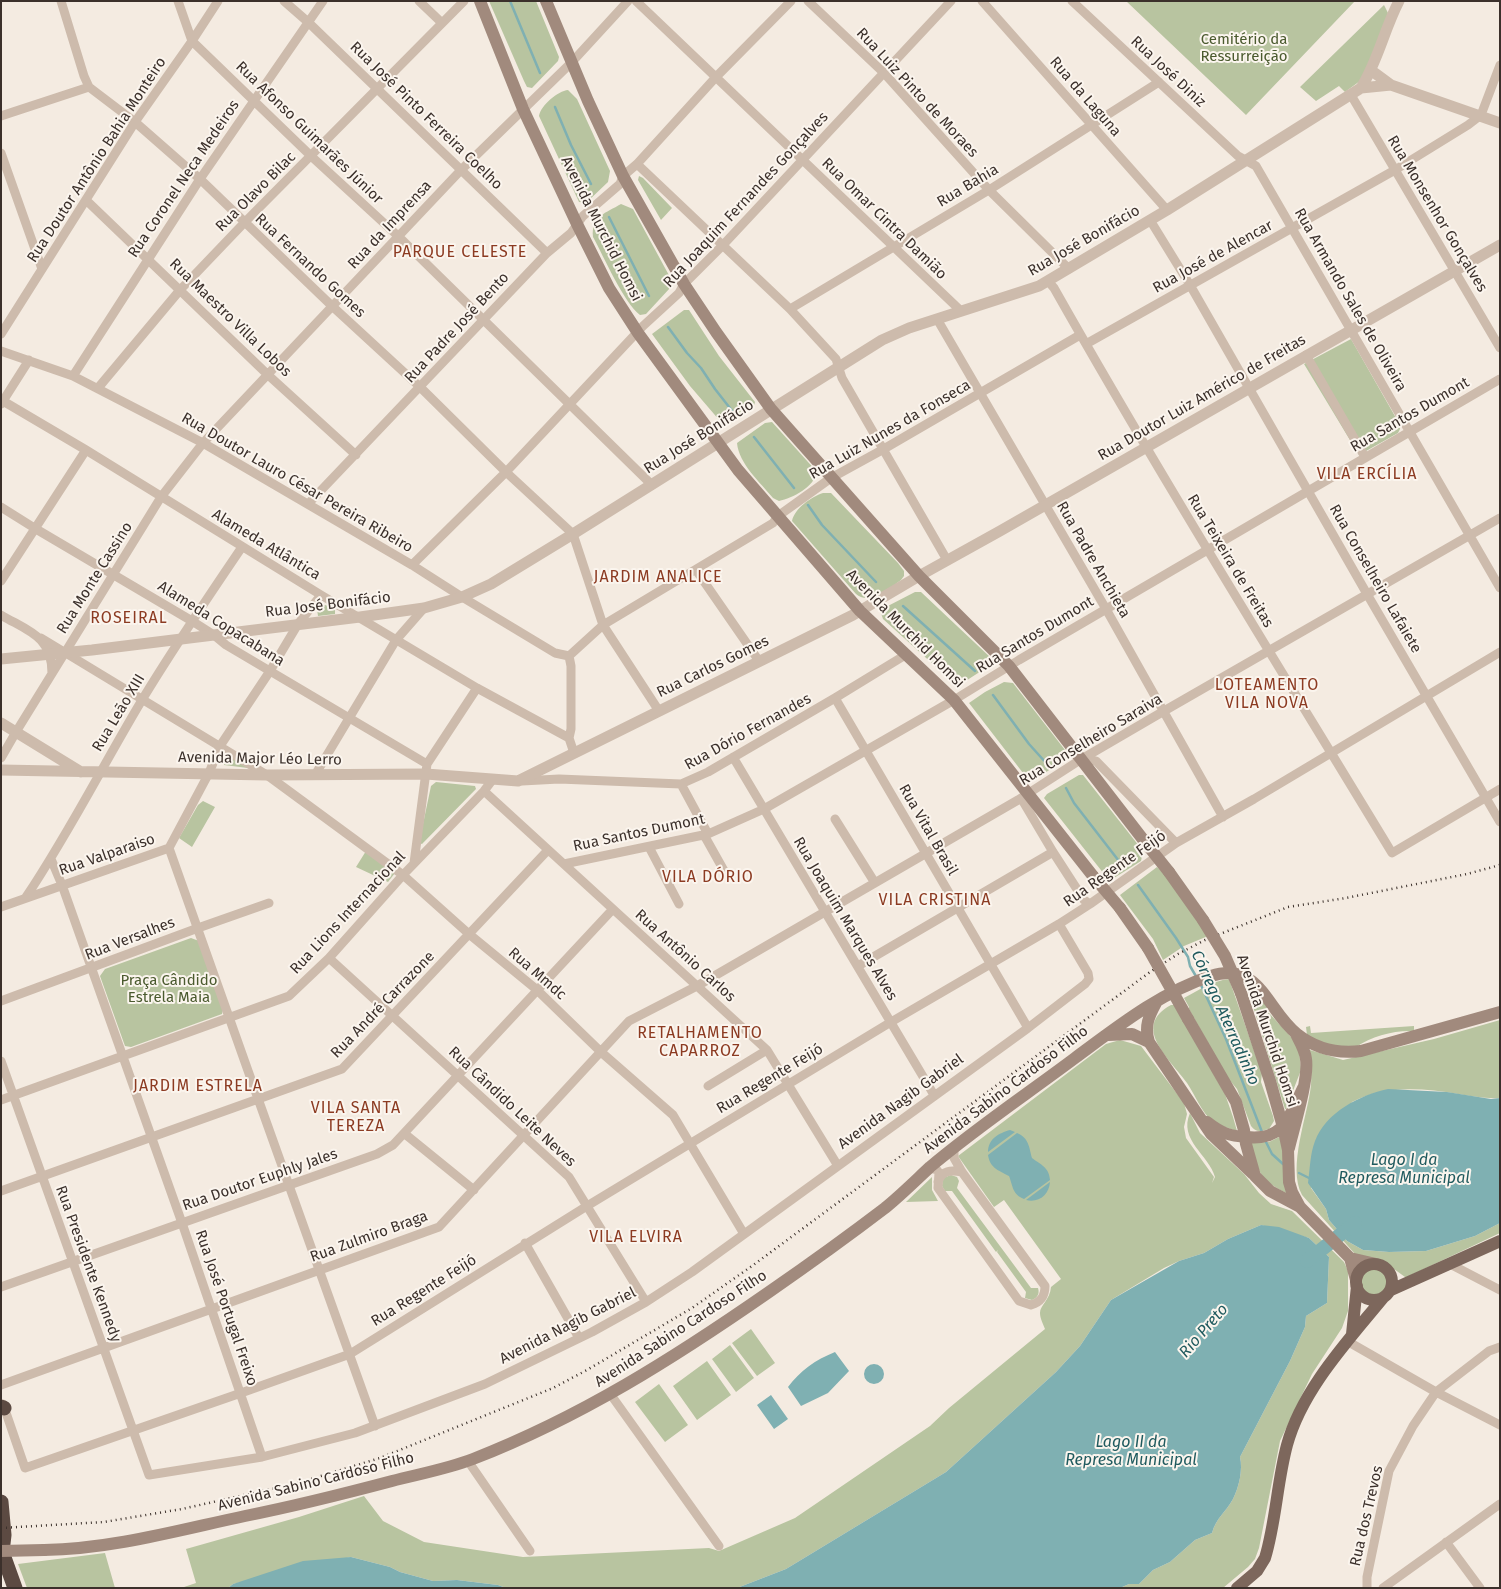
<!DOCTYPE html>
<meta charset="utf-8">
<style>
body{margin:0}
#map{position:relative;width:1501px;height:1589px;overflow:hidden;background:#f4ebe1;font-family:"Fira Sans",sans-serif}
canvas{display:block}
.frame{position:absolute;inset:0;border:2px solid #3b302b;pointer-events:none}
</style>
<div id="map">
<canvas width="1501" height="1589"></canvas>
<div class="frame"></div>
</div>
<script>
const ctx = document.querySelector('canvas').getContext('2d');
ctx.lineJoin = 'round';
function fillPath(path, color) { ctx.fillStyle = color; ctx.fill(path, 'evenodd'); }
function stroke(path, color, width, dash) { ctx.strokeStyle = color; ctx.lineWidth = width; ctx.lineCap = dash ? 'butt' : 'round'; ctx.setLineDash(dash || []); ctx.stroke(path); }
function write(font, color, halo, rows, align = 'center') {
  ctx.font = font + ' "Fira Sans",sans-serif'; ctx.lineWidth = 4; ctx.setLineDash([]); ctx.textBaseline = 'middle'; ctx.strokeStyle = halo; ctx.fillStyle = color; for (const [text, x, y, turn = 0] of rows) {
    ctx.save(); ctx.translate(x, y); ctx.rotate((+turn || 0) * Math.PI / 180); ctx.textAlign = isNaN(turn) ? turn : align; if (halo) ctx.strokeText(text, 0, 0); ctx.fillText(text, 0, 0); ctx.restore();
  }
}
const green = new Path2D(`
 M 489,1 L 536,1 L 559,57 L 558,61 L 532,88 L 527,87 L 524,81 Z
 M 1126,1 L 1355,1 L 1246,115 Z
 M 1384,5 L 1388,13 L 1370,65 L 1360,81 L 1345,92 L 1339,86 L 1316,101 L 1300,87 Z
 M 568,90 L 577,99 L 610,171 L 608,182 L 586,203 L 579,202 L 539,116 C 541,105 558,91 568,90 Z
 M 639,176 L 643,178 L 672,208 L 661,220 L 638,180 Z
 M 621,204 L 633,209 L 671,279 L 670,288 L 646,314 L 640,315 C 624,303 604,257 593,237 C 591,216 606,213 621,204 Z
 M 684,310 L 689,310 L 719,356 L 755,402 L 753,409 L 726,426 L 720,421 L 690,386 L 652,334 Z
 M 1351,339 L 1400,425 L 1400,429 L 1398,433 L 1359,455 L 1304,364 Z
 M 772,422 L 817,472 C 814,487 793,498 779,501 L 773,498 C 760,482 739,464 737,443 L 765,423 Z
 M 823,493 L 831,493 L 898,563 L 904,571 L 904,576 L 901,580 C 890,588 869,606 856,594 L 792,521 C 795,508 811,497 823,493 Z
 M 915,592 L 921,592 L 991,658 L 992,664 L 961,684 L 956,685 L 883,619 L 881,613 L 884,608 Z
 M 325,605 L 335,608 L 335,614 L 318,616 L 317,609 L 319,607 Z
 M 1004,682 L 1013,683 L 1065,750 C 1058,765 1045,777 1028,778 L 1023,773 L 969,703 L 985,692 Z
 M 229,756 L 248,768 L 224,765 L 223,761 Z
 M 1079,775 L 1083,775 L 1143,851 L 1141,861 L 1114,878 L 1108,879 L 1044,798 L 1047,794 Z
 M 436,782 L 475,786 L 476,789 L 422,844 L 419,843 L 431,786 Z
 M 203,801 L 215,807 L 192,847 L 179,838 L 198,805 Z
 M 366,851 L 395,873 L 388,882 L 356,867 Z
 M 1157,867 L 1170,879 L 1208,936 L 1184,946 L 1163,960 L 1153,939 L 1120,895 Z
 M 191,938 L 199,941 L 223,1009 L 222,1014 L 131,1047 L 125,1046 L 100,976 L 105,969 Z
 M 1229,979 L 1262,1073 L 1261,1082 L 1273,1116 L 1274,1121 L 1269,1129 C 1261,1131 1256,1133 1251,1126 L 1237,1089 L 1227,1077 L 1189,1009 L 1189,1007 L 1184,998 C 1199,990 1212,981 1229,979 Z
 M 1247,987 L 1253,990 L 1263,999 L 1269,1013 L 1292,1038 L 1299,1050 L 1301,1070 L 1286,1109 L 1285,1109 Z
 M 1171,1005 L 1174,1005 L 1225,1094 L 1233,1117 L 1237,1131 C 1229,1128 1218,1126 1212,1121 C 1202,1113 1194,1093 1187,1083 C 1171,1060 1130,1027 1171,1005 Z
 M 1500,1020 L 1500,1098 C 1486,1099 1472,1096 1458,1094 C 1422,1088 1385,1085 1352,1102 L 1311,1188 L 1326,1209 L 1329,1220 L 1347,1241 L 1363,1250 L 1389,1252 L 1426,1251 L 1475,1236 L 1500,1223 L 1500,1233 L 1407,1277 L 1405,1277 L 1383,1261 L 1356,1255 L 1302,1195 C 1287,1167 1308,1115 1311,1085 C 1312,1073 1310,1061 1310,1050 L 1343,1060 L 1434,1039 Z
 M 1310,1026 L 1311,1033 L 1414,1026 L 1414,1031 C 1394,1030 1372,1036 1356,1047 L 1326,1045 L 1307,1035 L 1306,1027 Z
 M 1120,1040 L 1141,1046 L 1184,1103 L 1187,1114 L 1184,1127 L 1186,1138 L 1214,1177 L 1212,1183 L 1215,1177 C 1209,1155 1178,1140 1190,1113 L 1200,1133 L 1244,1174 L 1259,1193 L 1271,1204 L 1292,1211 L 1344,1262 L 1348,1271 L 1348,1311 L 1342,1328 L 1312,1374 L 1280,1441 L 1259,1548 L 1255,1559 L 1248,1567 L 1223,1588 L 1120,1588 L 1129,1584 L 1139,1584 L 1153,1570 L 1170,1562 L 1195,1540 L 1212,1533 C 1216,1518 1226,1512 1233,1499 C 1239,1487 1243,1470 1240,1457 L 1290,1361 L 1305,1327 L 1306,1316 L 1327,1303 L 1329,1257 L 1309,1238 L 1261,1225 L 1228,1239 L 1204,1253 L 1179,1261 L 1164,1268 L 1111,1300 L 1080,1346 L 1056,1372 L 946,1472 L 786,1569 L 737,1588 L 506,1588 L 498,1585 L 457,1580 L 433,1581 L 400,1572 L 390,1567 L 351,1557 L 233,1584 L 228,1588 L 181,1588 L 196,1583 L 186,1549 L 299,1517 L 364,1496 L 383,1521 L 424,1542 L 523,1557 L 709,1548 L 719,1551 L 795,1518 L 930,1426 L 949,1408 L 1045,1329 C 1043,1324 1040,1318 1040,1313 C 1040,1305 1050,1300 1051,1287 L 1061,1279 L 1004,1200 L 994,1207 L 958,1156 L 1106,1044 Z
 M 1279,1137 L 1281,1140 L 1288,1194 C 1257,1178 1260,1174 1250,1142 L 1269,1142 Z
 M 951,1175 L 957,1177 L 959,1181 L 957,1188 L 1031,1288 L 1038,1288 C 1040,1294 1037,1298 1032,1300 L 1025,1298 L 1026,1292 L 997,1252 L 998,1250 L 996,1252 L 952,1191 L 945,1191 L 942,1186 L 943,1178 Z
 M 932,1177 L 932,1190 L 938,1201 L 906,1202 Z
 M1361 1282a14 14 0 1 1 28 0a14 14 0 1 1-28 0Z
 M 751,1329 L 775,1363 L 757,1376 L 732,1343 Z
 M 730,1345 L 754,1378 L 736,1392 L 712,1359 Z
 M 707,1361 L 731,1395 L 697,1420 L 673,1386 Z
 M 659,1384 L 688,1425 L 665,1442 L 635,1402 Z
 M 105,1553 L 115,1588 L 27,1588 L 18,1564 Z`);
const water = new Path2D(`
 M 1388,1089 L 1447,1092 L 1491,1099 L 1500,1098 L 1500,1223 L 1475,1236 L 1426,1251 L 1389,1252 L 1363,1250 L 1347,1241 L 1329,1220 L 1326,1209 L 1308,1183 C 1310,1169 1310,1154 1315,1141 C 1326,1112 1360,1095 1388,1089 Z
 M 1010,1130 L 1015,1132 L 988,1152 C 988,1139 999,1133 1010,1130 Z
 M 1017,1133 C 1029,1138 1029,1147 1032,1158 C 1041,1165 1049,1167 1050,1180 L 1024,1199 C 1012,1194 1013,1186 1009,1176 C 998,1170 990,1168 988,1155 Z
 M 1050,1182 C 1049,1195 1039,1203 1026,1200 Z
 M 1261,1225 L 1279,1227 L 1309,1238 L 1329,1257 L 1327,1303 L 1306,1316 L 1305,1327 L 1290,1361 L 1240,1457 C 1243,1470 1239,1487 1233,1499 C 1226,1512 1216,1518 1212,1533 L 1195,1540 L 1170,1562 L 1153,1570 L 1139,1584 L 1129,1584 L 1120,1588 L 737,1588 L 786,1569 L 946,1472 L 1056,1372 L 1080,1346 L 1111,1300 L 1179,1261 L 1204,1253 L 1228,1239 Z
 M 835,1352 L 849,1371 L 828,1393 L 801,1406 L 788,1387 C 800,1371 815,1360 835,1352 Z
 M864 1374a10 10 0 1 1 20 0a10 10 0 1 1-20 0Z
 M 771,1395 L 788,1419 L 774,1429 L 757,1405 Z
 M 351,1557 L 390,1567 L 400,1572 L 433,1581 L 457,1580 L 498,1585 L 506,1588 L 228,1588 L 233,1584 L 303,1561 Z`);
const stream = new Path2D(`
 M 510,1 L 540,73
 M 555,107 L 571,145 L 591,184
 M 609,217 L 649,296
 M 668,327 L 687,353 L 701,368 L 715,389 L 733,412
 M 754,437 L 794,488
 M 808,505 L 822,525 L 876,582
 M 903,606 L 975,671
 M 993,695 L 1029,744 L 1047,764
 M 1066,788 L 1074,803 L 1122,865
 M 1138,885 L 1176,938 L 1188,957 L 1190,966 L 1197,978
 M 1201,985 L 1226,1039 L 1262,1132
 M 1265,1140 L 1272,1154 L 1283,1164
 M 1299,1173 L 1311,1179`);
const river = new Path2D(`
 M 1307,1261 L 1355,1223`);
const minor = new Path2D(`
 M 61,1 L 84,76 L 89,87 L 135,122 L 200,179 L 332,306 L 420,387 L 506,472 L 573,534 L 603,625 L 659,711
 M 178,1 L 192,41 L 311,156 L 398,236 L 652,485
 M 284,1 L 308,22 L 547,253
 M 419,1 L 442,23
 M 636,1 L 961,311
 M 808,1 L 884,73 L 989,190 L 1069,269
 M 982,1 L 1167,210
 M 1072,1 L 1238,156 L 1256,166 L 1500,588
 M 1351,95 L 1500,348
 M 1,116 L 89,87
 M 1,153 L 42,269
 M 637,164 L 790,309 L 836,359 L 842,378 L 947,560
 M 86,200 L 267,374 L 356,455
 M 1150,220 L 1190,285 L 1367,594 L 1500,822
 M 1048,281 L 1054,288 C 1162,479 1278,665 1392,853 L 1500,789
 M 790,309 L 989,190 L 1159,82
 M 937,319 L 1106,609 L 1223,817
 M 1,334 L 135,122 L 192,41 L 218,1
 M 1086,344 L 1395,170 L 1468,125 L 1481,115 L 1500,65
 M 1,351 L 73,376 L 203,443 L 412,565 L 462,597 L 555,653 L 569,656
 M 1306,355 L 1365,457
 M 73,376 L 200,179 L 323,1
 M 98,388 L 180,290 L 244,223 L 464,1
 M 3,401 L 86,450 L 321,595 L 477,688 L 569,738
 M 1,404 L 29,360
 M 309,503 L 547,253 L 571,233 L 583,216 L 620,184 L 623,176 L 637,164 L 716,77 L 791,1
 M 1,507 L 36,529 L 192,621 L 214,635 L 226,645 L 427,764
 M 412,565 L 506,472 L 643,326 L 679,293 L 684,284 L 723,245 L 951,1
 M 696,570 L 759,661
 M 1,581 L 86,450
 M 1,615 C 28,631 52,636 52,673
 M 41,638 L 267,775 L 403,875 L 469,934 L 536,989 L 601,1052 L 673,1115 L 744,1234
 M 569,656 L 603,625 L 773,523 L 778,516 L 831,478 L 882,450 L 1080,335
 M 569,656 L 571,666 L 571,729 L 569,738 L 574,753
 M 835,698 L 1028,1028
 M 733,757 L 934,1095
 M 1,758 L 16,732 L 161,497 L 203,443 L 461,170 L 572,62 L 628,1
 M 1081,760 L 1096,761 L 1176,843
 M 315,775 L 396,640 L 424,608
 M 522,781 L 559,779 L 681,784 L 708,772 L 835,698 L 907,654
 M 681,784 L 708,834
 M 484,791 L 767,1050 L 838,1166
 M 1021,798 L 1053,852 L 1084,900 L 1090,904
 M 835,819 L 875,883
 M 704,835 L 727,876
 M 649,847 L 679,904
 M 169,848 C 237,1041 306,1233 375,1426
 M 51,859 L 62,885 L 182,1223 L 262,1457
 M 414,863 L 427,764 L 477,688
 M 564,864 L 708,834 L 764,809 L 954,700 L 1019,660 L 1500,379
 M 26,897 C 69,833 103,765 142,700 C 174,647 208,597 242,547
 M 1,907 L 169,848 L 209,773 L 220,746 L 270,671 L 298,624 L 321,595
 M 329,958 L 569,1177 L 646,1302
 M 858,966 L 1053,852
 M 1,1001 L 198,928 L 269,903
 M 1,1061 L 149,1475 L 262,1457 L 355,1433 L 485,1384 L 592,1332 L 646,1302 L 692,1272 L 1028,1028 L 1085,984 L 1089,979 L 1088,973 L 1059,924
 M 708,1086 L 767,1050
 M 1,1100 L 289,996 L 329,958 L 403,875 L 484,791 L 493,779
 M 405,1134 L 474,1190
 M 930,1168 L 937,1170 L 939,1173 L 938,1188 L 1019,1301 L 1031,1305 C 1041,1302 1045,1296 1045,1286 L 962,1172 L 954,1158 L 954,1149
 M 938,1182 C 942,1170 951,1170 962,1172
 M 1,1191 L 342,1069 L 548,850
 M 525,1243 L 579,1338
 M 1450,1264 L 1500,1290
 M 1,1287 L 377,1154 L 393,1145 L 613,909
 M 1347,1341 L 1436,1392 L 1500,1425
 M 1,1385 L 439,1227 L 629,1021 L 697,986 L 1018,800 L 1080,760 L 1164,711 L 1500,518
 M 611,1395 L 719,1546
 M 3,1404 L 25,1468 L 241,1393 L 350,1354 L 587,1206 L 891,1022 L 1059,924 L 1090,904 L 1176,843 L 1254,799 L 1500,652
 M 468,1461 L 530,1551
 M 1446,1542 L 1480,1588
 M 1367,1588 L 1367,1577 L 1389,1471 L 1413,1426 L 1436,1392 L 1489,1351 L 1500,1347
 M 1383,1588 L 1500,1504`);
const tertiary = new Path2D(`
 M 1372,71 L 1391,85 L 1500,123
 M 1361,88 C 1378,61 1384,30 1399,1
 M 1,659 L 92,650 L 360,617 L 424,608 L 462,597 L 491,584 L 573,534 L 882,340 L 909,328 L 1039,286 L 1167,210 L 1361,88 L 1391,85
 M 1,723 L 81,772
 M 1,770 L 267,775 L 426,774 L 518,781 L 853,615 L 919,576 L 1000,531 L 1500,245`);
const secondary = new Path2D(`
 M 480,1 L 523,109 L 577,224 L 609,288 L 638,333 L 738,470 L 860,611 L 954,700 L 1093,876
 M 546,1 L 588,101 L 623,176 L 684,284 L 716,332 L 771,409 L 919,576 L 1009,666 L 1145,842
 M 1169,872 L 1203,920
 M 1120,908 L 1148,948
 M 1241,993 L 1270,1081 L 1283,1127 L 1288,1150 L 1289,1182 L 1292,1192 L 1300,1207 L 1350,1258 L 1356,1280
 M 1188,1019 L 1236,1102 L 1244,1130 L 1246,1144 L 1255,1176 L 1270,1191 L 1300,1207
 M 1108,1035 L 1132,1034 L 1149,1042 L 1211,1134 L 1253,1174
 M 1149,1042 C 1144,1026 1149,1016 1156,1003
 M 1207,1122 C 1221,1133 1229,1136 1247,1137 C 1284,1141 1289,1117 1303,1088
 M 1289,1148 C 1294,1127 1309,1079 1306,1059 C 1305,1050 1300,1042 1296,1034
 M 1350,1258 L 1376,1264
 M 44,1550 C 112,1549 179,1530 245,1516 C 295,1506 343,1494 392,1481 C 419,1474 447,1469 473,1459 C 581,1417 674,1358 769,1292 C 808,1265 847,1237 885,1208 C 901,1195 915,1181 930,1167 C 976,1128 1027,1094 1075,1058 C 1117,1027 1161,992 1211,976 C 1260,960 1267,1011 1297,1034 C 1316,1049 1337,1054 1361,1051 L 1500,1012`);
const primary = new Path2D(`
 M1356 1282a18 18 0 1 1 36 0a18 18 0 1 1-36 0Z
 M 1391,1290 L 1500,1241
 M 1352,1334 L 1357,1286
 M 1237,1588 L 1257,1571 L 1265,1558 C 1276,1522 1277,1482 1287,1445 C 1302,1390 1347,1342 1383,1298`);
const motorway = new Path2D(`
 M 1,1407 L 4,1408
 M 1,1502 L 4,1535 L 2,1552
 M 1,1549 L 15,1588`);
const rail = new Path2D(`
 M 1,1528 L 104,1522 L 182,1509 L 298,1483 L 380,1458 L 553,1388 L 587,1370 L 692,1308 L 752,1266 L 1150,972 L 1178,954 L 1205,940 L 1288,907 L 1346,898 L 1467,874 L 1500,865`);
const secondaryBridge = new Path2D(`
 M 1145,842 L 1169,872
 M 1093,876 L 1120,908
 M 1203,920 L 1225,956 L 1241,993
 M 1148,948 L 1188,1019
 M 1,1551 L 44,1550`);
const parkNames = [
 ["Cemitério da",1244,40],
 ["Ressurreição",1244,57],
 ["Praça Cândido",169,981],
 ["Estrela Maia",169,998]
];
const streetNames = [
 ["Rua José Diniz",1168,72,43],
 ["Rua Luiz Pinto de Moraes",917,93,47],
 ["Rua da Laguna",1085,97,49],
 ["Rua José Pinto Ferreira Coelho",426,116,44],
 ["Rua Afonso Guimarães Júnior",309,133,44],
 ["Rua Doutor Antônio Bahia Monteiro",97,160,-57],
 ["Rua Coronel Neca Medeiros",184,179,-56],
 ["Rua Bahia",968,186,-31],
 ["Rua Olavo Bilac",256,192,-45],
 ["Rua Joaquim Fernandes Gonçalves",746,200,-47],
 ["Rua Monsenhor Gonçalves",1437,214,59],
 ["Rua Omar Cintra Damião",884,219,44],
 ["Rua da Imprensa",390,225,-47],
 ["Avenida Murchid Homsi",601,229,63],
 ["Rua José Bonifácio",1084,241,-30],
 ["Rua José de Alencar",1213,257,-29],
 ["Rua Fernando Gomes",310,266,43],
 ["Rua Armando Sales de Oliveira",1350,300,60],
 ["Rua Maestro Villa Lobos",230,318,44],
 ["Rua Padre José Bento",457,328,-47],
 ["Rua Doutor Luiz Américo de Freitas",1202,398,-30],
 ["Rua Santos Dumont",1410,415,-30],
 ["Rua Luiz Nunes da Fonseca",890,430,-30],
 ["Rua José Bonifácio",699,437,-32],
 ["Rua Doutor Lauro César Pereira Ribeiro",297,483,30],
 ["Alameda Atlântica",266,545,31],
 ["Rua Padre Anchieta",1093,560,60],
 ["Rua Teixeira de Freitas",1230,561,59],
 ["Rua Monte Cassino",95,578,-58],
 ["Rua Conselheiro Lafaiete",1375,579,60],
 ["Rua José Bonifácio",328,605,-7],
 ["Alameda Copacabana",221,624,32],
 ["Avenida Murchid Homsi",905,629,45],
 ["Rua Santos Dumont",1035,635,-31],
 ["Rua Carlos Gomes",713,667,-26],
 ["Rua Leão XIII",119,713,-59],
 ["Rua Dório Fernandes",748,732,-29],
 ["Rua Conselheiro Saraiva",1091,740,-31],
 ["Avenida Major Léo Lerro",260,759,1],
 ["Rua Vital Brasil",928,830,60],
 ["Rua Santos Dumont",639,833,-12],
 ["Rua Valparaiso",107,855,-19],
 ["Rua Regente Feijó",1115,869,-35],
 ["Rua Lions Internacional",348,913,-47],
 ["Rua Joaquim Marques Alves",845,919,59],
 ["Rua Versalhes",130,939,-21],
 ["Rua Antônio Carlos",685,956,42],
 ["Rua Mmdc",537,974,41],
 ["Rua André Carrazone",383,1005,-46],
 ["Avenida Murchid Homsi",1267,1031,71],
 ["Rua Regente Feijó",770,1079,-31],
 ["Avenida Sabino Cardoso Filho",1006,1090,-37],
 ["Avenida Nagib Gabriel",901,1102,-36],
 ["Rua Cândido Leite Neves",512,1107,43],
 ["Rua Doutor Euphly Jales",260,1180,-19],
 ["Rua Zulmiro Braga",369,1237,-20],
 ["Rua Presidente Kennedy",88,1264,70],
 ["Rua Regente Feijó",424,1291,-32],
 ["Rua José Portugal Freixo",226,1308,71],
 ["Avenida Nagib Gabriel",568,1326,-27],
 ["Avenida Sabino Cardoso Filho",681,1329,-33],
 ["Avenida Sabino Cardoso Filho",316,1482,-14],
 ["Rua dos Trevos",1367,1516,-77]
];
const neighbourhoodNames = [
 ["PARQUE CELESTE",460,253],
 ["VILA ERCÍLIA",1367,475],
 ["JARDIM ANALICE",658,578],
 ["ROSEIRAL",129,619],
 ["LOTEAMENTO",1267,686],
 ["VILA NOVA",1267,704],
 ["VILA DÓRIO",708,878],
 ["VILA CRISTINA",935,901],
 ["RETALHAMENTO",700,1034],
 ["CAPARROZ",700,1052],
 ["JARDIM ESTRELA",198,1087],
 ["VILA SANTA",356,1109],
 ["TEREZA",356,1127],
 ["VILA ELVIRA",636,1238]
];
const waterNames = [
 ["Córrego Aterradinho",1225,1018,66],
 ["Lago I da",1404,1161],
 ["Represa Municipal",1404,1179],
 ["Rio Preto",1204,1331,-49],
 ["Lago II da",1131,1443],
 ["Represa Municipal",1131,1461]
];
fillPath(green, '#b8c4a0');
fillPath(water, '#7fb0b2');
stroke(stream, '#7fb0b2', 2.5);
stroke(river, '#7fb0b2', 14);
stroke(minor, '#cdbbac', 9);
stroke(tertiary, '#cdbbac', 11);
stroke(secondary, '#a18a7d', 12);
stroke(primary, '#7d675c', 12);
stroke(motorway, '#5c4a42', 15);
stroke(rail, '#3b302b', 2.5, [1, 4]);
stroke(secondaryBridge, '#a18a7d', 12);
write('15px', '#4a5a2e', '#fbf5ee', parkNames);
write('15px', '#3b302b', '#fbf5ee', streetNames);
ctx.letterSpacing = '1px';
write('16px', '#8c3b22', '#fbf5ee', neighbourhoodNames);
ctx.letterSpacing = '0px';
write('italic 16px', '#1f5a5e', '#fbf5ee', waterNames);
</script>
